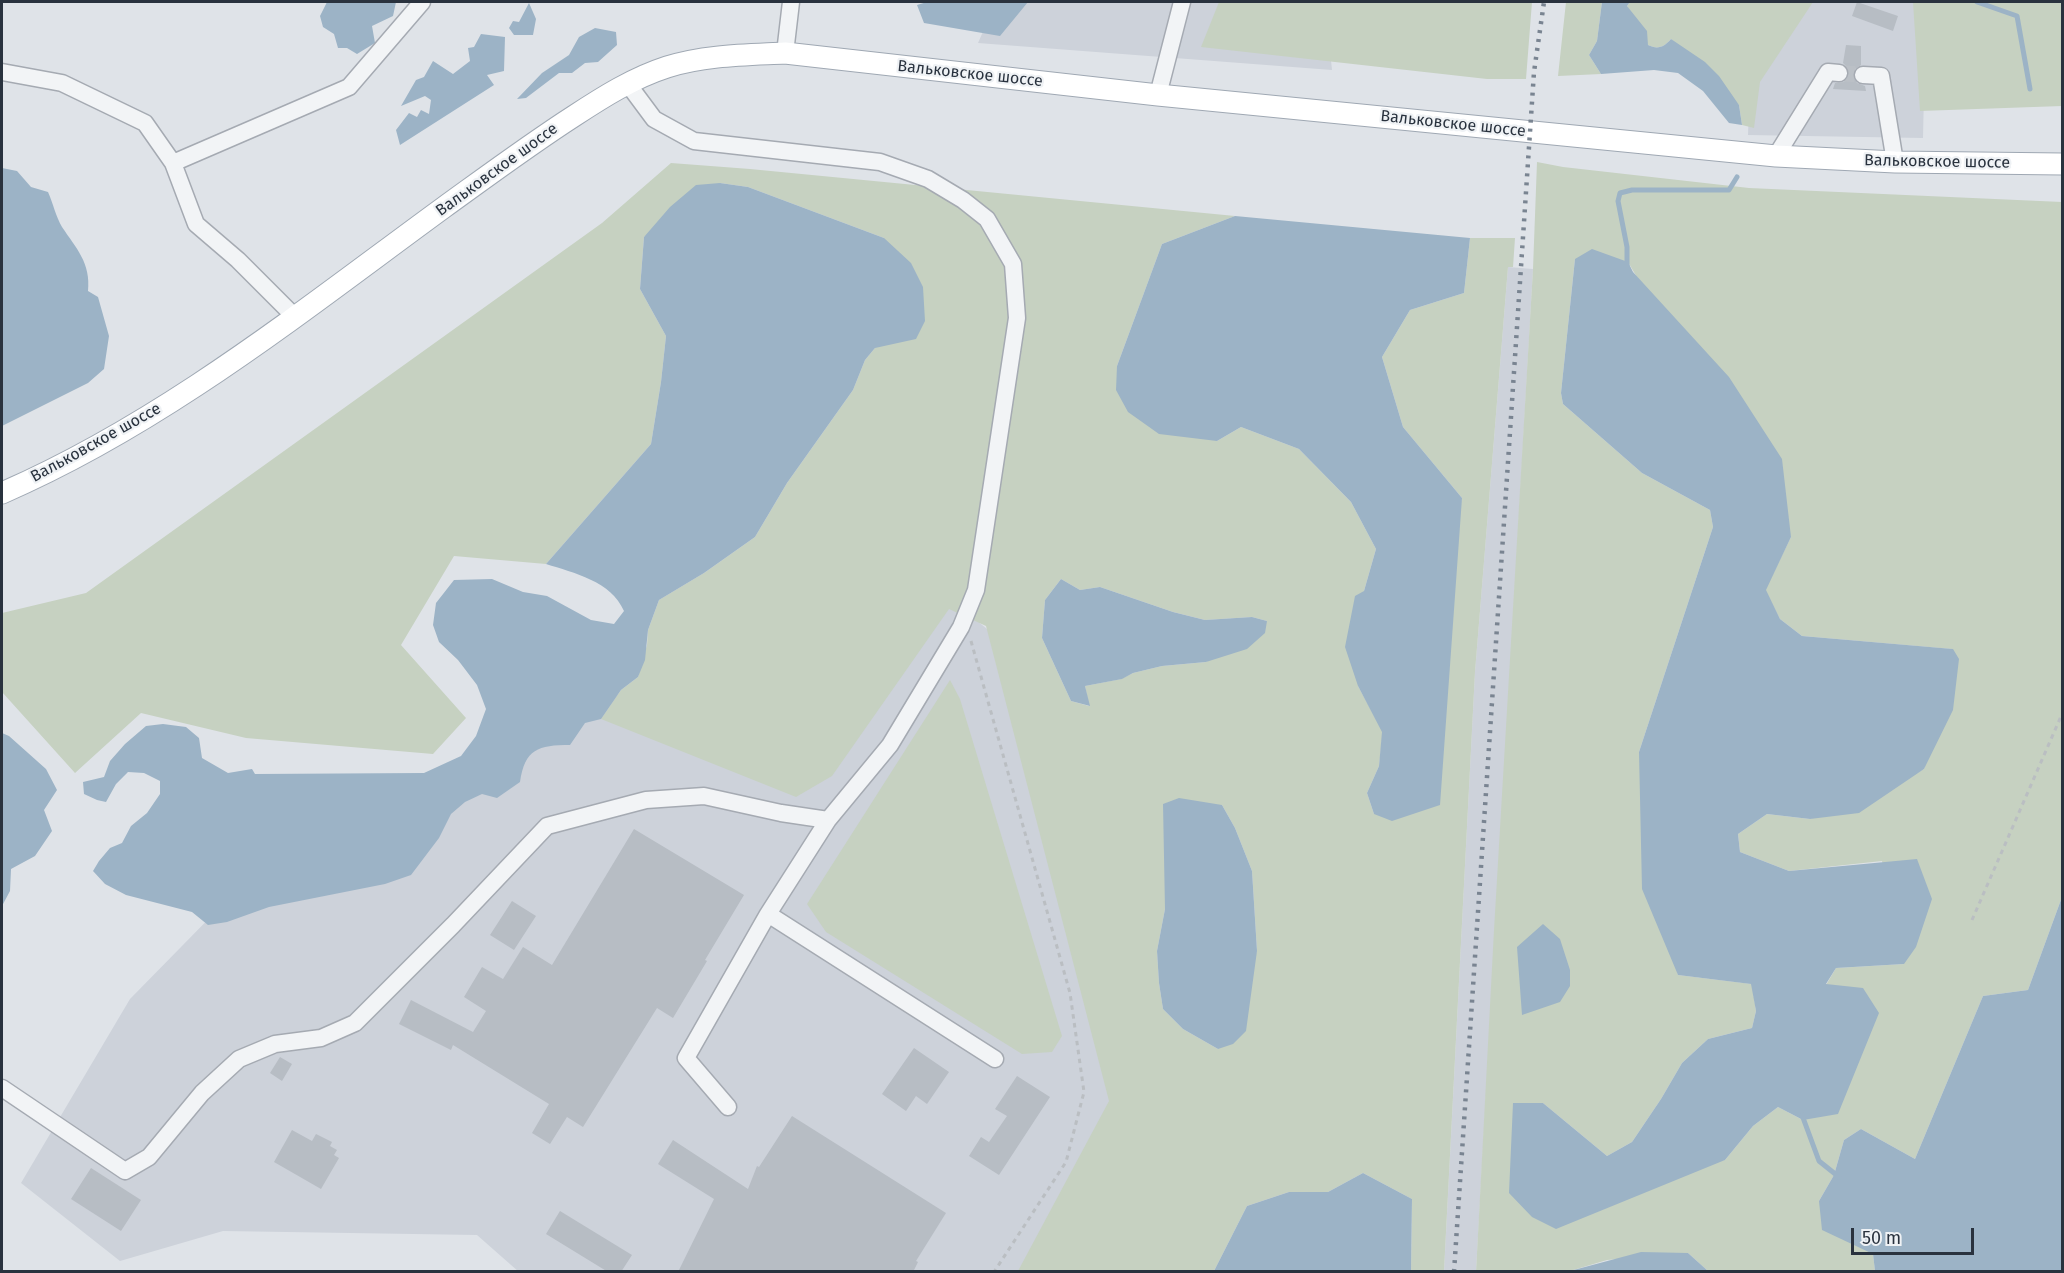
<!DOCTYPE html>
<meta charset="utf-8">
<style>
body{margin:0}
#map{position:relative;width:2064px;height:1273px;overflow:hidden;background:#dfe3e8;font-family:"Fira Sans",sans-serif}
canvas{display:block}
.frame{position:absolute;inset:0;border:3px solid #29323e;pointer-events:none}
.scale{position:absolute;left:1851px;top:1228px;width:123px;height:27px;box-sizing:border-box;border:3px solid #29323e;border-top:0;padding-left:8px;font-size:18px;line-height:21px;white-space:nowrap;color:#29323e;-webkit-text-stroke:4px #eff2f5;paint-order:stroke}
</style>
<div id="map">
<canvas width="2064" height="1273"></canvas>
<div class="frame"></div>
<div class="scale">50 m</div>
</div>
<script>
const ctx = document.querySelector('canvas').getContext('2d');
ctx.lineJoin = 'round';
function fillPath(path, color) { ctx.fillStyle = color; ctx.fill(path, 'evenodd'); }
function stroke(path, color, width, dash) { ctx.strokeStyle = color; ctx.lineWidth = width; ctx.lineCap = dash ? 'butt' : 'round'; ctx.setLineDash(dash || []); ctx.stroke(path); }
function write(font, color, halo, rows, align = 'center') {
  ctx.font = font + ' "Fira Sans",sans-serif'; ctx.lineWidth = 4.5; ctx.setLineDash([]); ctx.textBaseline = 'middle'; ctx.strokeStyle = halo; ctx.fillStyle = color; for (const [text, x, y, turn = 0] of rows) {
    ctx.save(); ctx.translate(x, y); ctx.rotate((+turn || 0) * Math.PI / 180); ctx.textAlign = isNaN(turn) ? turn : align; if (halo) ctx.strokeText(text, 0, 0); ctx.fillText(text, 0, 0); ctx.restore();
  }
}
const built = new Path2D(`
 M 996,2 L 1325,2 L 1332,70 L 978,43 Z
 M 1798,2 L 1926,2 L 1923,138 L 1748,135 L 1750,83 Z
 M 1508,267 L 1533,269 L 1476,1271 L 1444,1272 L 1475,672 Z
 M 936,587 L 1015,652 L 1122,1084 L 1024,1271 L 519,1272 L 477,1235 L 223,1231 L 120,1261 L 21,1183 L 130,999 L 232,895 L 513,730 Z`);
const green = new Path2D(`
 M 1219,2 L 1532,2 L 1526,79 L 1487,79 L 1201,47 Z
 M 1566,2 L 1602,2 L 1597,41 L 1589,55 L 1601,74 L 1558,76 Z
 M 1630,2 L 1813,2 L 1760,82 L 1754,128 L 1742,125 L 1739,105 L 1671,39 C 1664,47 1658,50 1648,45 L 1627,6 Z
 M 1913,2 L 2062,2 L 2062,106 L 1920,111 Z
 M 1537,162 L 1563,167 L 1749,188 L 2062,202 L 2062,897 L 2028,990 L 1983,996 L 1915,1159 L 1861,1129 L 1844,1140 L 1834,1175 L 1819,1201 L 1873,1254 L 1875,1271 L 1708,1271 L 1688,1253 L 1607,1260 L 1570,1271 L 1476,1272 L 1494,930 L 1533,269 ZM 1575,259 L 1628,262 L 1791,537 L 1765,590 L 1780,619 L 1802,636 L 1952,649 L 1924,769 L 1913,775 L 1810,819 L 1767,814 L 1738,834 L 1740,852 L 1789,871 L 1882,861 L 1904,964 L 1836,968 L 1826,985 L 1803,1120 L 1778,1107 L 1753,1126 L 1725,1160 L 1509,1193 L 1543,1103 L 1607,1156 L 1632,1142 L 1661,1099 L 1682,1063 L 1708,1039 L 1752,1028 L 1756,1011 L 1752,984 L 1678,975 L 1639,752 L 1713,527 L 1710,510 L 1642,473 L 1563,404 L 1561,393 Z
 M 671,163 L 750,169 L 1235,216 L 1162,244 L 1117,366 L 1217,441 L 1241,427 L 1299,449 L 1351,502 L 1376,549 L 1364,591 L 1358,686 L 1383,732 L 1379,766 L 1367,793 L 1374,814 L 1462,498 L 1403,427 L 1382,357 L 1410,310 L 1464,293 L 1470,238 L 1515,238 L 1513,267 L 1508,267 L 1475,672 L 1444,1271 L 1411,1271 L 1412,1199 L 1363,1173 L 1328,1192 L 1289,1192 L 1247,1206 L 1214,1271 L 1018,1271 L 1109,1101 L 986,626 L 949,609 L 832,776 L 796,797 L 601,719 L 621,690 L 638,677 L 647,645 L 648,630 L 659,600 L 704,573 L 755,537 L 787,483 L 853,390 L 865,360 L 875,348 L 884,238 L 748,187 L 720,183 L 644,237 L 640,289 L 666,336 L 661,382 L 651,444 L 546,564 L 454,556 L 401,645 L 466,718 L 433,754 L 246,738 L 141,713 L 75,773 L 2,692 L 2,613 L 86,593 L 602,223 ZM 1061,579 L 1080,590 L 1100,587 L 1173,612 L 1205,620 L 1252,617 L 1267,621 L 1206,662 L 1162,666 L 1133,673 L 1121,679 L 1085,686 L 1089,706 L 1071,701 L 1042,638 L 1045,600 ZM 1222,805 L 1235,828 L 1252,871 L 1257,951 L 1218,1049 L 1183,1029 L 1163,1009 L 1159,983 L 1157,951 L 1165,909 L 1165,844 Z
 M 950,680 L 960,699 L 1062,1036 L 1052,1052 L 1022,1054 L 826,932 L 807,904 Z`);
const water = new Path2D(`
 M 327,2 L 396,2 L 393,16 L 372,26 L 375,43 L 357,54 L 347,48 L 338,48 L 334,34 L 323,27 L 320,16 Z
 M 927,2 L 1028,2 L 1000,36 L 924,23 L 917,5 Z
 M 1602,2 L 1630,2 L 1627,6 L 1647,31 L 1648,45 C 1658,50 1664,47 1671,39 L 1705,62 L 1719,76 L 1739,105 L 1742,125 L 1729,123 L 1703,91 L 1678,73 L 1654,70 L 1601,74 L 1589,55 L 1597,41 Z
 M 529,3 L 536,19 L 533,35 L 514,35 L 509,28 L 513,21 L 519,22 Z
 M 595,28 L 616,32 L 617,45 L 598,62 L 585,63 L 572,73 L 559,73 L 526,98 L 517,99 L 542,73 L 569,55 L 579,37 Z
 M 481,34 L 505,37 L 504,71 L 487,75 L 494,85 L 400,145 L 396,130 L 409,113 L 417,117 L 421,110 L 429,114 L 431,100 L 425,96 L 401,106 L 416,80 L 424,77 L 433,61 L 453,74 L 470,61 L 468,48 L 474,47 Z
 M 2,168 L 17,171 L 31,187 L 48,192 C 53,203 56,217 62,227 C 76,248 91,263 88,291 L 98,297 L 109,336 L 104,369 L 88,383 L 2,426 Z
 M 720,183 L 748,187 L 884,238 L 911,263 L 923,287 L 925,321 L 916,339 L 875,348 L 865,360 L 853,390 L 787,483 L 755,537 L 704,573 L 659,600 L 648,630 L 645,660 L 638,677 L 621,690 L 601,719 L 585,723 L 570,745 C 538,745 525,749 520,782 L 497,798 L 482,794 L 465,802 L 451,814 L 439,838 L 411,875 L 385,884 L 269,907 L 227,922 L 208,925 L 192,912 L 126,895 L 105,884 L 93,871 L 99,861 L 110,848 L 122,843 L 131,826 L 147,813 L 160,794 L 160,781 L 144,773 L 128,772 L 116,784 L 106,802 L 97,800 L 84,794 L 83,782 L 104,777 L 110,761 L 125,744 L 146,726 L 163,724 L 186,727 L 199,738 L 202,758 L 228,773 L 252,769 L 255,774 L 424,773 L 461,756 L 476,736 L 486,709 L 477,685 L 458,660 L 439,642 L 433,625 L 436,603 L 454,580 L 492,579 L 523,592 L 547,596 L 591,620 L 614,624 L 624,611 C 611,581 574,573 546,564 L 651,444 L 661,382 L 666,336 L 640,289 L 644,237 L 670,207 L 696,185 Z
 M 1235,216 L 1470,238 L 1464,293 L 1410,310 L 1382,357 L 1403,427 L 1462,498 L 1440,805 L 1392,821 L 1374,814 L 1367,793 L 1379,766 L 1382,732 L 1358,686 L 1345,647 L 1355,596 L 1364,591 L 1376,549 L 1351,502 L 1299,449 L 1241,427 L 1217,441 L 1159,434 L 1128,412 L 1116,390 L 1117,366 L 1162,244 Z
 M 1592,249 L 1628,262 L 1633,272 L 1729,377 L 1782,459 L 1791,537 L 1766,590 L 1780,619 L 1802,636 L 1953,649 L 1959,659 L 1953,710 L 1924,769 L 1859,813 L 1810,819 L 1767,814 L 1738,834 L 1740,852 L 1789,871 L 1917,859 L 1932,899 L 1916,947 L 1904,964 L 1836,968 L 1826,984 L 1863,988 L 1879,1013 L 1838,1114 L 1803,1120 L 1778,1107 L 1753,1126 L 1725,1160 L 1556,1229 L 1532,1217 L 1509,1193 L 1513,1103 L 1543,1103 L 1607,1156 L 1632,1142 L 1661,1099 L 1682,1063 L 1708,1039 L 1752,1028 L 1756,1011 L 1751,984 L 1678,975 L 1642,889 L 1639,752 L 1713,527 L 1710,510 L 1642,473 L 1563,404 L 1561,393 L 1575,259 Z
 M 1061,579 L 1080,590 L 1100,587 L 1173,612 L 1205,620 L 1252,617 L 1267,621 L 1265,633 L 1247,649 L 1206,662 L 1162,666 L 1133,673 L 1122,679 L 1085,686 L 1090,706 L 1071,701 L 1042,638 L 1045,600 Z
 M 2,733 L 9,736 L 46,769 L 57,790 L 44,810 L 52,831 L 35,856 L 11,869 L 10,891 L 2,906 Z
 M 1179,798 L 1222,805 L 1235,828 L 1252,871 L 1257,951 L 1246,1031 L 1233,1044 L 1218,1049 L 1183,1029 L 1163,1009 L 1159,983 L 1157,951 L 1165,909 L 1163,804 Z
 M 2062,897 L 2062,1271 L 1875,1271 L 1873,1254 L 1822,1230 L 1819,1201 L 1834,1175 L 1844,1140 L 1861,1129 L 1915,1159 L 1983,996 L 2028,990 Z
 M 1543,924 L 1560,939 L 1570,970 L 1570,986 L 1560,1002 L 1522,1015 L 1517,947 Z
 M 1363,1173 L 1412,1199 L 1411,1271 L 1214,1271 L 1247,1206 L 1289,1192 L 1328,1192 Z
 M 1641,1252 L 1688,1253 L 1708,1271 L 1570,1271 Z`);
const stream = new Path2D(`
 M 1977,2 L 2017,16 L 2030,89
 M 1627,266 L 1627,247 L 1618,201 L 1620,193 L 1632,190 L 1729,190 L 1737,177
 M 1802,1115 L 1819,1161 L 1839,1177`);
const building = new Path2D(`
 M 1857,2 L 1898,16 L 1893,31 L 1852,16 Z
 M 1846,45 L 1861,46 L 1861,65 L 1855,69 L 1853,75 L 1857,83 L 1865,86 L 1866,91 L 1833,89 L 1835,83 L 1844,82 L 1849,75 L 1848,68 L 1843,63 Z
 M 634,829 L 744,895 L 705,960 L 707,961 L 673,1018 L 657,1008 L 583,1127 L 567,1117 L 550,1144 L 532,1133 L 549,1104 L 453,1045 L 451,1050 L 399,1024 L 411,1000 L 473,1032 L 486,1011 L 464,997 L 482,967 L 503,979 L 523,947 L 552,965 Z
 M 512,901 L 536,916 L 514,950 L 490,935 Z
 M 914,1048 L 949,1072 L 927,1104 L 916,1096 L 906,1111 L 882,1094 Z
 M 280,1057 L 292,1064 L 282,1081 L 270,1073 Z
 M 1017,1076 L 1050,1097 L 999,1175 L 969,1156 L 981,1137 L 989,1142 L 1007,1116 L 995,1109 Z
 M 792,1116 L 946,1213 L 916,1261 L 918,1262 L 913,1272 L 678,1272 L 714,1199 L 658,1164 L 673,1140 L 748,1189 L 757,1166 L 759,1167 Z
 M 292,1130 L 312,1141 L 316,1134 L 332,1142 L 330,1146 L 337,1150 L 334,1155 L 339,1158 L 321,1189 L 274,1162 Z
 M 91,1168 L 141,1200 L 121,1231 L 71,1199 Z
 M 560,1211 L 632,1255 L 621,1272 L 608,1272 L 546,1234 Z`);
const minorTunnel = new Path2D(`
 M 1839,73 L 1863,75`);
const path = new Path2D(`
 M 971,641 L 1070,993 L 1084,1092 L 1066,1162 L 994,1272
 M 1972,920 L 2062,714`);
const minor = new Path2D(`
 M 785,53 L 791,2
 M 2,72 L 62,83 L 145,123 L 173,163 L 196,224 L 238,260 L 295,317
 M 1863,75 L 1881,76 L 1895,162
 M 628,84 L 654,119 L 694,141 L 880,162 L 928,179 L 963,200 L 987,219 L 1013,264 L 1017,318 L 976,590 L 961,627 L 890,745 L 828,820 L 768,914 L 686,1058 L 728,1107
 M 1158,95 L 1182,2
 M 1776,156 L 1828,72 L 1839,73
 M 173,163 L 349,87 L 422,2
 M 768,914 L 995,1059
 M 2,1088 L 125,1171 L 149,1157 L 202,1093 L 239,1059 L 275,1044 L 321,1038 L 355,1023 L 453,925 L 547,826 L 646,800 L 704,796 L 781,813 L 828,820`);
const major = new Path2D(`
 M 2,493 C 163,423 302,311 443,208 C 486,177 529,145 574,116 C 603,97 633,78 667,67 C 705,55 746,55 785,53 L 1158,95 L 1776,156 L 1895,162 L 2062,164`);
const rail = new Path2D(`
 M 1454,1272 L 1534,72 L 1544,2`);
const streetNames = [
 ["Вальковское шоссе",970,74,6],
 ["Вальковское шоссе",1453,124,6],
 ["Вальковское шоссе",1937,162,1],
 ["Вальковское шоссе",497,170,-36],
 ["Вальковское шоссе",96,443,-29]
];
fillPath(built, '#cdd2da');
fillPath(green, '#c6d1c1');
fillPath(water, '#9cb3c6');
stroke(stream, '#9cb3c6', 5);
fillPath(building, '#b7bdc4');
stroke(minorTunnel, '#bbc0c6', 16, [16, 8]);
stroke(minor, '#a5aab2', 19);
stroke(major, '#9fa8b3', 23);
stroke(path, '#babec2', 3, [4.5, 4.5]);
stroke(minor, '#f2f4f6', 16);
stroke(major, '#fff', 21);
stroke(rail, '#798491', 4.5, [3, 6]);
write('16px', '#29323e', '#eff2f5', streetNames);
</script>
